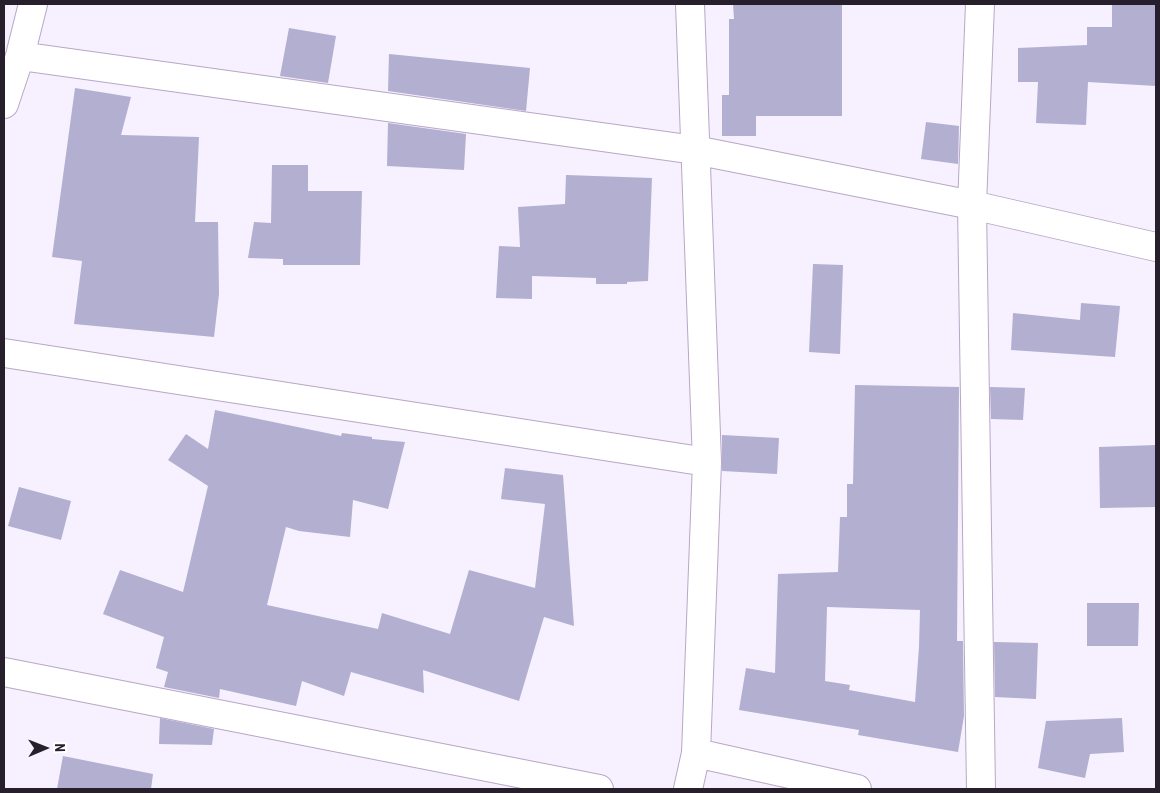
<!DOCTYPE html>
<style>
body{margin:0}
#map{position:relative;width:1160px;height:793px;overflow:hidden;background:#f7f0fe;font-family:"Roboto Condensed",sans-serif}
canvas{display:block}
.frame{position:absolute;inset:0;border:5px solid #27202c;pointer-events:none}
.north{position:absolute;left:20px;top:723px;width:50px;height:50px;-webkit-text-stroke:4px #fff;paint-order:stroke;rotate:89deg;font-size:14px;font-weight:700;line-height:20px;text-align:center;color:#27202c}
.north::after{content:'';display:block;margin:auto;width:18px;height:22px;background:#27202c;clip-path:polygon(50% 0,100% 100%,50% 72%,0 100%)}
</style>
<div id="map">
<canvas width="1160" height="793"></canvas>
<div class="frame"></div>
<div class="north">N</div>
</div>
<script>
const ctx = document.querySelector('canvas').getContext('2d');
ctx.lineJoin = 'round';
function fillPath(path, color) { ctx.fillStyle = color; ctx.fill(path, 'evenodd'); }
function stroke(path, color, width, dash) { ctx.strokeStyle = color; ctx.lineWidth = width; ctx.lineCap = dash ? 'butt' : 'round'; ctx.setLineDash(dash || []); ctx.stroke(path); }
const building = new Path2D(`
 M 733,4 L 842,4 L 842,116 L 756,116 L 756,136 L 722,136 L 722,95 L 729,95 L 729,19 L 734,19 Z
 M 1112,4 L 1156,4 L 1156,86 L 1088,82 L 1086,125 L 1036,123 L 1038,82 L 1018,82 L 1018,48 L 1087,45 L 1087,27 L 1112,27 Z
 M 289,28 L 336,36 L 328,83 L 280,76 Z
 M 389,54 L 530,68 L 526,111 L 388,91 Z
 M 75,88 L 131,97 L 121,135 L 199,137 L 195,222 L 218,222 L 219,294 L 214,337 L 74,324 L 82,261 L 52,257 Z
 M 926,122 L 959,126 L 958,164 L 921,159 Z
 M 388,123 L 466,134 L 464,170 L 387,166 Z
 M 272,165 L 308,165 L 308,191 L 362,191 L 360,265 L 283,265 L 283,259 L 248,258 L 254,222 L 271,223 Z
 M 566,175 L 652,178 L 648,281 L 627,282 L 627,284 L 596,284 L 596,278 L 532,276 L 532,299 L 496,298 L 499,246 L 520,247 L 518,207 L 565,204 Z
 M 813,264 L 843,265 L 840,354 L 809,352 Z
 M 1081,303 L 1120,306 L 1115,357 L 1011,350 L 1013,313 L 1080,320 Z
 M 855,385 L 959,387 L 957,641 L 963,641 L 964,716 L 958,752 L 858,735 L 859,730 L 739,710 L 746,668 L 775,673 L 778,574 L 838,572 L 840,517 L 847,517 L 847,484 L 853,484 ZM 827,607 L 920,610 L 919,647 L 915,702 L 849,690 L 850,685 L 825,681 Z
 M 990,387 L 1025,388 L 1023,420 L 991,419 Z
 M 215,410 L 341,436 L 342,433 L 372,437 L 372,439 L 405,442 L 388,509 L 353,500 L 350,537 L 299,531 L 286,527 L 267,605 L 378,629 L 382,613 L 450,634 L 469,570 L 535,588 L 545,504 L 501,499 L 505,468 L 563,475 L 574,626 L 544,617 L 519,701 L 423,670 L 424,693 L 351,672 L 344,696 L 302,681 L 296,706 L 220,689 L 219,698 L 164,687 L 168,672 L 156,668 L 164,637 L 103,614 L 120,570 L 183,592 L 208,486 L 168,460 L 186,434 L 208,449 Z
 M 722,435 L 779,438 L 777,474 L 722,471 Z
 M 1156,445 L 1156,507 L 1100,508 L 1099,447 Z
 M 19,487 L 71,501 L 61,540 L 8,526 Z
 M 1087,603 L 1139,603 L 1138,646 L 1087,646 Z
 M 994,642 L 1038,643 L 1036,699 L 995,697 Z
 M 160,718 L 214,729 L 212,745 L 159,744 Z
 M 1122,718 L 1124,752 L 1090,754 L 1085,778 L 1038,768 L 1046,721 Z
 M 63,756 L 153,774 L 151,789 L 57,789 Z`);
const minor = new Path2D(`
 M 980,4 L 972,205 L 981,789
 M 20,56 L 695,150 L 972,205 L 1156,247
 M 4,104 L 20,56 L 33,4
 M 4,353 L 707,462
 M 4,672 L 599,789
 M 696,753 L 857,789
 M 688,789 L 696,753 L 707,462 L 690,4`);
fillPath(building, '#b2afd1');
stroke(minor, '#b8a7c6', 30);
stroke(minor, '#fff', 28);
</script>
